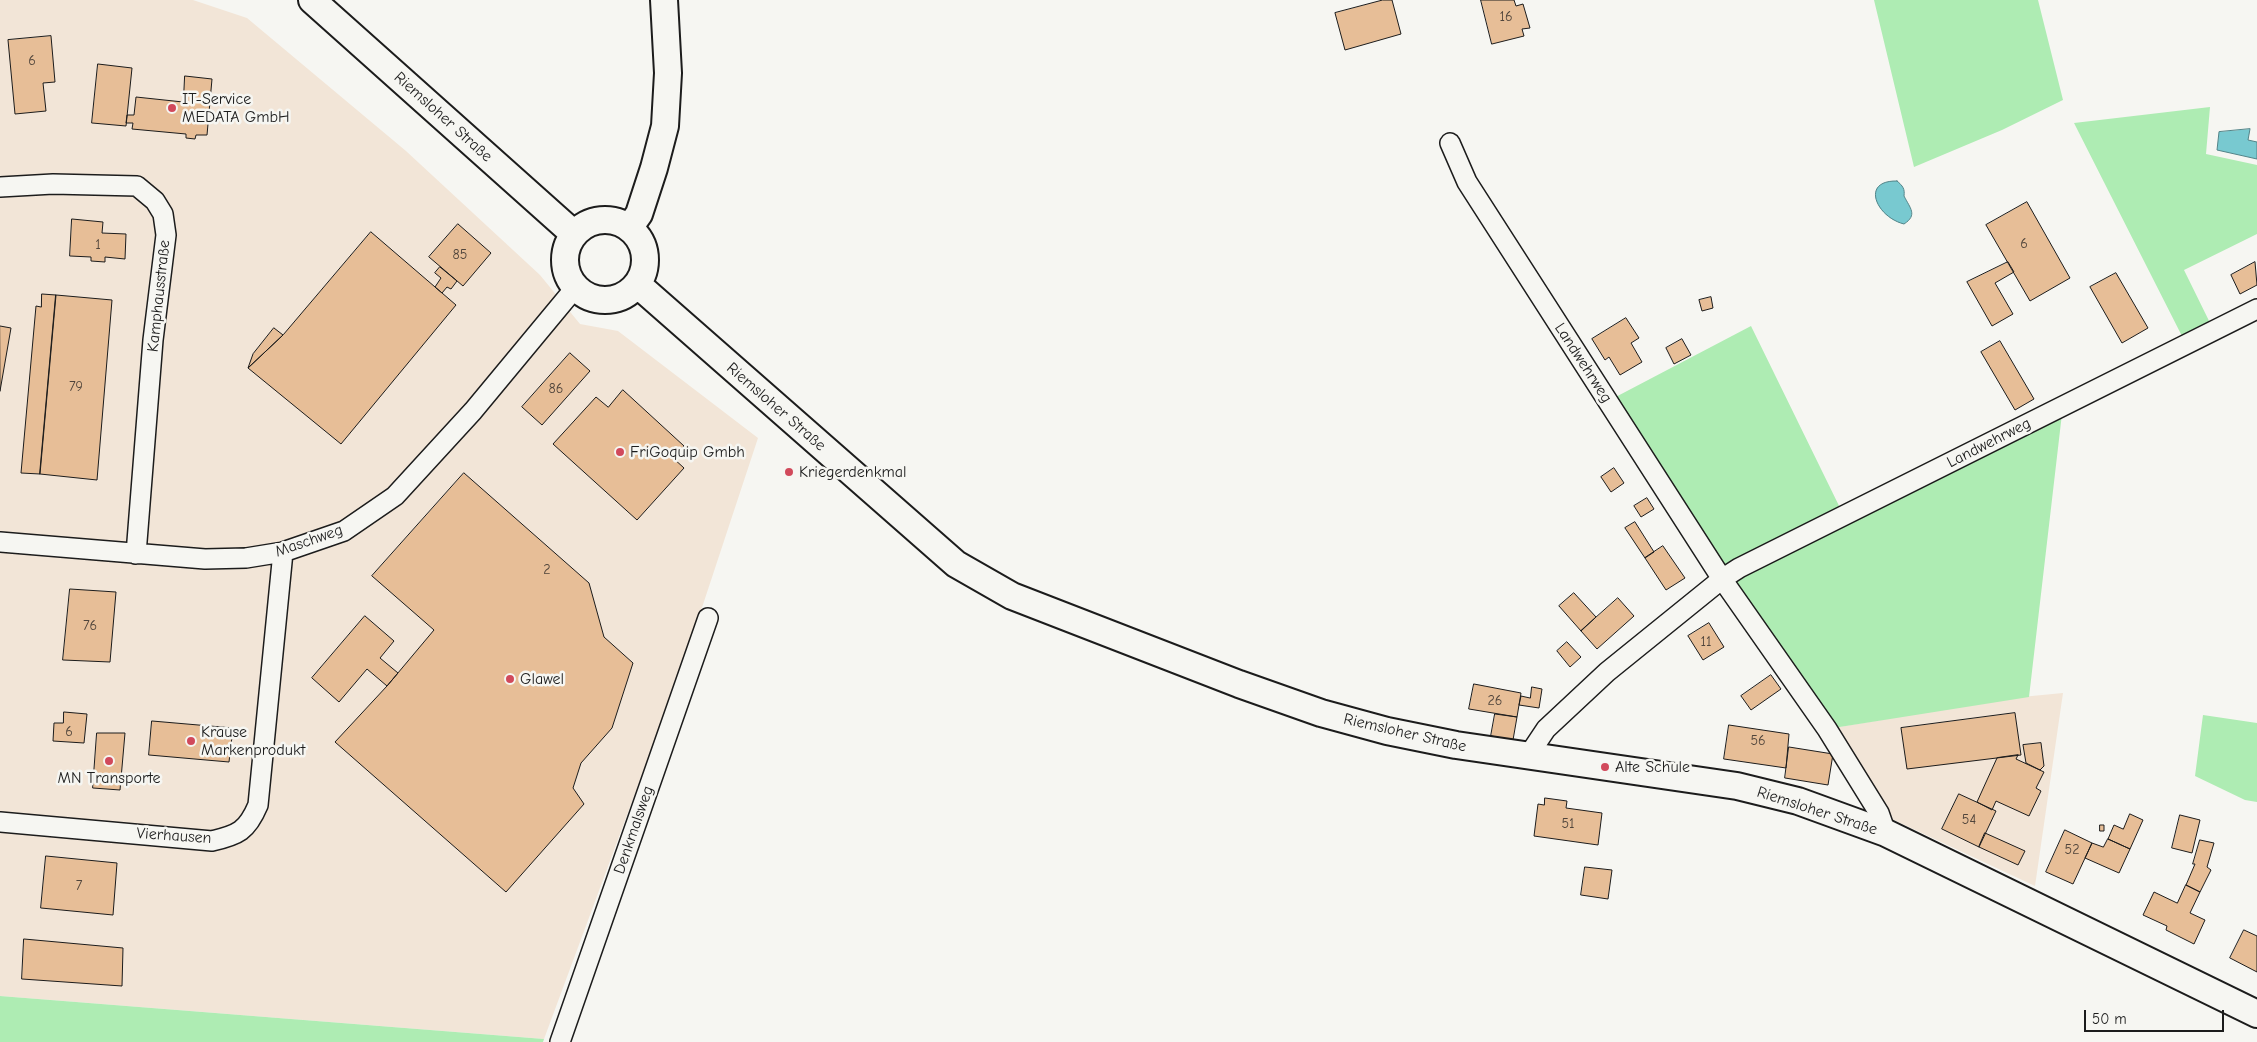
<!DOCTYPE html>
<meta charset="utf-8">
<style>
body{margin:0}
#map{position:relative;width:2257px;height:1042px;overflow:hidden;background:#f6f6f2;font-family:"Comic Neue",sans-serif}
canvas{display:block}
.scale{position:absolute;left:2084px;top:1010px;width:140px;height:22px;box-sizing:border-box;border:2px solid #1c1c1c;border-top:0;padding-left:6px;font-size:15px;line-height:18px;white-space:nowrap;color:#1c1c1c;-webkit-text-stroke:4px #f6f6f2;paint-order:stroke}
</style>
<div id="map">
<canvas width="2257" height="1042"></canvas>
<div class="scale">50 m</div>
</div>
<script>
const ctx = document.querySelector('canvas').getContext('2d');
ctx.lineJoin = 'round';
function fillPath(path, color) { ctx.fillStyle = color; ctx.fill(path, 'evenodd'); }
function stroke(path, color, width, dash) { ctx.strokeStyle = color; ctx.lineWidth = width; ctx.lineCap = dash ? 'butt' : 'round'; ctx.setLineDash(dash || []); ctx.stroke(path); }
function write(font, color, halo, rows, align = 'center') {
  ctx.font = font + ' "Comic Neue",sans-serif'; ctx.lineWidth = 5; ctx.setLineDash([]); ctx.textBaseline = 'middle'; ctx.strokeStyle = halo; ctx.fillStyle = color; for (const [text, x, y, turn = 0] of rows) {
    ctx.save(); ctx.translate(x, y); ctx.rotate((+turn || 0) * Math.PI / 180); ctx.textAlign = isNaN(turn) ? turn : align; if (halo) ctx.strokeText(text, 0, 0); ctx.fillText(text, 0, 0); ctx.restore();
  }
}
const built = new Path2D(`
 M 0,0 L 193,0 L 247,18 L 406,151 L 540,275 L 580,324 L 618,331 L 758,438 L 686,656 L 544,1039 L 0,996 Z
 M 2063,693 L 2035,886 L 1879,813 L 1827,729 L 2011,698 Z`);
const green = new Path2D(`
 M 1874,0 L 2038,0 L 2063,100 L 2002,130 L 1914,167 Z
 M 2210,107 L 2206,154 L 2257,165 L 2257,234 L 2184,270 L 2214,331 L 2186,344 L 2074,123 Z
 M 1751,326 L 1844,516 L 2063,405 L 2029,697 L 1827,729 L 1608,401 Z
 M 2203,715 L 2257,723 L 2257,802 L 2245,800 L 2195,776 Z
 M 0,996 L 544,1039 L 543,1042 L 0,1042 Z`);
const water = new Path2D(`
 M 2250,129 L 2248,140 L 2257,142 L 2257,159 L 2217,150 L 2219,132 Z
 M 1897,181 C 1903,186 1905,189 1904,196 C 1910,208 1918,215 1904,224 C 1876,217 1860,180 1897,181 Z`);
const building = new Path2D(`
 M 1383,0 L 1392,0 L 1401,34 L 1345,50 L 1335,13 Z
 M 1481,0 L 1514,0 L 1516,6 L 1523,4 L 1530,28 L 1522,29 L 1524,36 L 1492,44 Z
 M 51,36 L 55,82 L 43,83 L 46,111 L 15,114 L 8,40 Z
 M 98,64 L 132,68 L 126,126 L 92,123 Z
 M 185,76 L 212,79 L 207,135 L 196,135 L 195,139 L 186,138 L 186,134 L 132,129 L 133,123 L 126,123 L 127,115 L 134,115 L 136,97 L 183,102 Z
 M 2027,202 L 2070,278 L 2030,301 L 1986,225 Z
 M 72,219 L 103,222 L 102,233 L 126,234 L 125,259 L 105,257 L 105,262 L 91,261 L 91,257 L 70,256 Z
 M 458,224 L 491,253 L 463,286 L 429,257 Z
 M 371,232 L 456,305 L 341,444 L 248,368 L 283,335 Z
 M 2008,262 L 2014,272 L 1995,283 L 2013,314 L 1992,326 L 1967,282 Z
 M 2255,262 L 2257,285 L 2240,294 L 2231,275 Z
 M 440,267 L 457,281 L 451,289 L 447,287 L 442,293 L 435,287 L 441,278 L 435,273 Z
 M 2116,273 L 2148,328 L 2122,343 L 2090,287 Z
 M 42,294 L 56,295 L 40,474 L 21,473 L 36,306 L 41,307 Z
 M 56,295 L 112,300 L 97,480 L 40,474 Z
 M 1711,297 L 1713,308 L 1702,311 L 1699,300 Z
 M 1626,318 L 1639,338 L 1631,343 L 1642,362 L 1620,375 L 1609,357 L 1605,360 L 1592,339 Z
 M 0,326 L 11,328 L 0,391 Z
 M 274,328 L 283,335 L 248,368 L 253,354 Z
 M 1682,339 L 1691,355 L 1674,364 L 1666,348 Z
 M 2000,341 L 2034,399 L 2015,410 L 1981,352 Z
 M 570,353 L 590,371 L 542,425 L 522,407 Z
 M 623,390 L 684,446 L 673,458 L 684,468 L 637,520 L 553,444 L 596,397 L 608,407 Z
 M 1614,468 L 1624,483 L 1611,492 L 1601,477 Z
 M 464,473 L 589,583 L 604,637 L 633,663 L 612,728 L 581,763 L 573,788 L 584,804 L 506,892 L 335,742 L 387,686 L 434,630 L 372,576 Z
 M 1647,498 L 1654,509 L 1641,517 L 1634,506 Z
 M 1635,522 L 1654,552 L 1645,558 L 1625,528 Z
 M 1663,546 L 1685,578 L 1666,590 L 1645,558 Z
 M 70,589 L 116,592 L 110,662 L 63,660 Z
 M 1574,593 L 1596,617 L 1581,631 L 1559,606 Z
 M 1618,598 L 1634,616 L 1597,649 L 1581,631 Z
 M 365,616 L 394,641 L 380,658 L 398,673 L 387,686 L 367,669 L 339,702 L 312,678 Z
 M 1709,623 L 1724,647 L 1703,660 L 1688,636 Z
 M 1567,642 L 1581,657 L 1570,667 L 1557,651 Z
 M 1771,675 L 1781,689 L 1751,710 L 1741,696 Z
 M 1474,684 L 1521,693 L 1517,717 L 1469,709 Z
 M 1532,687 L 1542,689 L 1539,708 L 1519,705 L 1521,696 L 1530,698 Z
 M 64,712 L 87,714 L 84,743 L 53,741 L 54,723 L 63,723 Z
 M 2015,713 L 2021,755 L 1907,769 L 1901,728 Z
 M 1495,714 L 1517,717 L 1513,740 L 1491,736 Z
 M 152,721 L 233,728 L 229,762 L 149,755 Z
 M 1729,725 L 1789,734 L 1786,768 L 1724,759 Z
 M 97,733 L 125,733 L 120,790 L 93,788 Z
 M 2041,743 L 2044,766 L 2040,770 L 2026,763 L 2023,745 Z
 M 1789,747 L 1833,754 L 1828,785 L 1785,778 Z
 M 2018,755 L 2016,759 L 2044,772 L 2036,788 L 2041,791 L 2029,816 L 1996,801 L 1992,810 L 1977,802 L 1997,758 Z
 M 1959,794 L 1996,811 L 1979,847 L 1942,829 Z
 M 1545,798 L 1567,801 L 1566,808 L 1602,813 L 1598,845 L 1534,836 L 1538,804 L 1544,805 Z
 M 2130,814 L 2143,820 L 2130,849 L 2108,839 L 2114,825 L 2123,829 Z
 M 2180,815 L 2200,820 L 2192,853 L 2172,848 Z
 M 2100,825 L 2104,825 L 2104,831 L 2100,831 Z
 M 2065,830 L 2092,843 L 2073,884 L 2046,872 Z
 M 1985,833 L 2025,851 L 2018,865 L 1979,847 Z
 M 2108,839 L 2130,849 L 2119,873 L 2085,858 L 2092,843 L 2103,847 Z
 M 2200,840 L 2214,843 L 2207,867 L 2211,870 L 2200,892 L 2186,885 L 2195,864 L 2193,864 Z
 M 46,856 L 117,863 L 113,915 L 41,908 Z
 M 1585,867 L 1612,870 L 1608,899 L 1581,895 Z
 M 2186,885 L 2200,892 L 2190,913 L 2205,920 L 2194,944 L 2166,930 L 2167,926 L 2143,915 L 2154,892 L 2177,903 Z
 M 2244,930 L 2257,936 L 2257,972 L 2230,958 Z
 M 24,939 L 123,948 L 122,986 L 22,979 Z`);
const minor = new Path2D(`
 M 1450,143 L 1467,182 L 1722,579 L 1827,729 L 1879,813 L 1886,833
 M 0,187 L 53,184 L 137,186 L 155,201 L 163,214 L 166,235 L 153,340 L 136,554
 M 0,542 L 205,559 L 246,558 L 283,552 L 344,531 L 395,496 L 473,411 L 575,288
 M 1528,756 L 1546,729 L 1607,672 L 1722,579 L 1739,568 L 2257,309
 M 0,822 L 212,841 C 238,835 247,831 258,805 L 283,552
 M 560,1042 L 708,618`);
const secondary = new Path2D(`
 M 312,0 L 574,234
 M565 260a40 40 0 1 1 80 0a40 40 0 1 1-80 0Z
 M 629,228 L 639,214 L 654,168 L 665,126 L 668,73 L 664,0
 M 637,284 L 956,564 L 1012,596 L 1239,684 L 1321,713 L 1387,731 L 1456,745 L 1737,786 L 1798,801 L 1886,833 L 2257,1014`);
const markers = [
 [172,108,5,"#d1495b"],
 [620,452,5,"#d1495b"],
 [789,472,5,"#d1495b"],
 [510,679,5,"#d1495b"],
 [191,741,5,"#d1495b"],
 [109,761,5,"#d1495b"],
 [1605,767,5,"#d1495b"]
];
const numberNames = [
 ["16",1506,17],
 ["6",32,61],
 ["6",2024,244],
 ["1",98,245],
 ["85",460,255],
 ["79",76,387],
 ["86",556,389],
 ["2",547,570],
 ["76",90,626],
 ["11",1706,642],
 ["26",1495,701],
 ["6",69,732],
 ["56",1758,741],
 ["54",1969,820],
 ["51",1568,824],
 ["52",2072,850],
 ["7",79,886]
];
const poiNames = [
 ["IT-Service",182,99],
 ["MEDATA GmbH",182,117],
 ["FriGoquip Gmbh",630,452],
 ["Kriegerdenkmal",799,472],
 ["Glawel",520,679],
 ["Krause",201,732],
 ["Markenprodukt",201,750],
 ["Alte Schule",1615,767],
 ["MN Transporte",109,778,"center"]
];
const streetNames = [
 ["Riemsloher Straße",443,117,42],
 ["Kamphausstraße",159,296,-84],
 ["Landwehrweg",1583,363,57],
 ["Riemsloher Straße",776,407,41],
 ["Landwehrweg",1989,443,-27],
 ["Maschweg",309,541,-19],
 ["Riemsloher Straße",1405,733,13],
 ["Riemsloher Straße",1817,811,18],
 ["Denkmalsweg",634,830,-71],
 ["Vierhausen",174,836,4]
];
fillPath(built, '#f2e5d7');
fillPath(green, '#aeecb3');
fillPath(water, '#78c9d0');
stroke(water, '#538488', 1);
fillPath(building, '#e7be97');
stroke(building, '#1c1c1c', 1);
stroke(minor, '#1c1c1c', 22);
stroke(secondary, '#1c1c1c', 30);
stroke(minor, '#f6f6f2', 19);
stroke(secondary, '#f6f6f2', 26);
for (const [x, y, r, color] of markers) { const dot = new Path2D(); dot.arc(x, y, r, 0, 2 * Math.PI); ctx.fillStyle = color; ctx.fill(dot); stroke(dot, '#f6f6f2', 2); }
write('14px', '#4f443b', null, numberNames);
write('16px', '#1c1c1c', '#f6f6f2', poiNames, 'left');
write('16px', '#1c1c1c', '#f6f6f2', streetNames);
</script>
